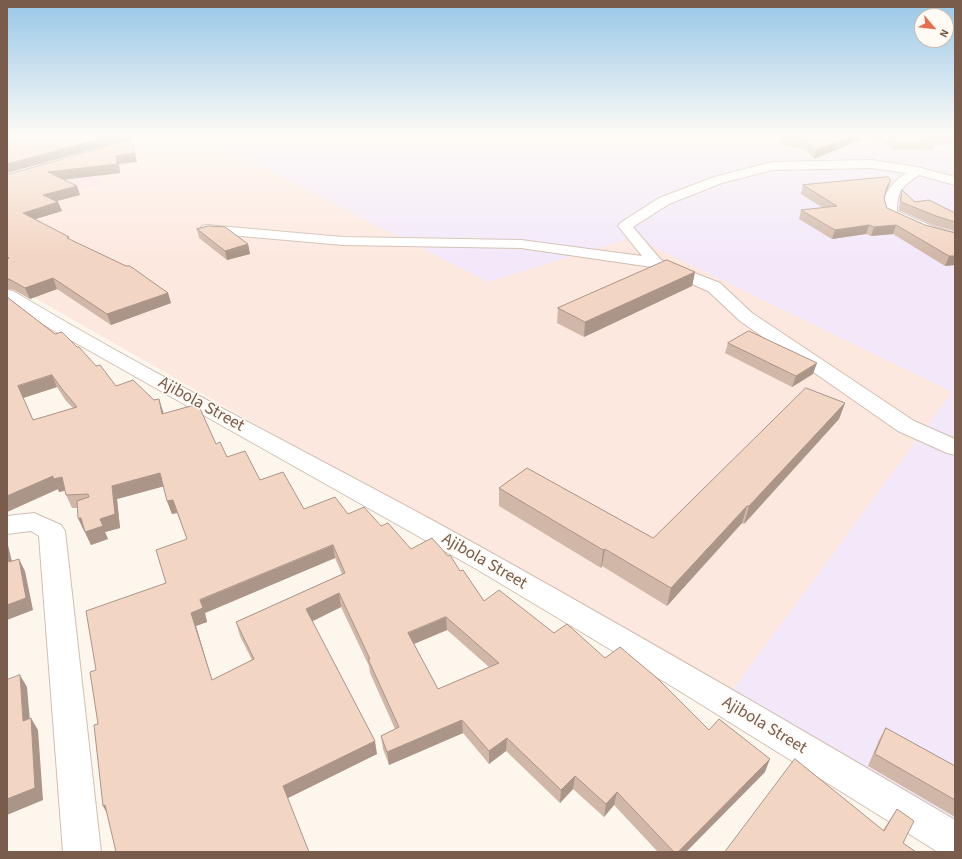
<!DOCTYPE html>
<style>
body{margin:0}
#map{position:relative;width:962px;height:859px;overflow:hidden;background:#fdf6ec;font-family:"Source Sans 3",sans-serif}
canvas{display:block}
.frame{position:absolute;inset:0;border:8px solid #7a5c4d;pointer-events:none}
.north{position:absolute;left:914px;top:8px;width:40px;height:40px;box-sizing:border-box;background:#fffaf3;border:1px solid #cabbb1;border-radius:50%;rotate:118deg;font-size:11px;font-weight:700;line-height:16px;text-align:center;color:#7a5c4d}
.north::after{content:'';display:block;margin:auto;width:14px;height:18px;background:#e76f51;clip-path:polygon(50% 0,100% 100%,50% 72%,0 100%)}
</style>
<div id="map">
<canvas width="962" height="859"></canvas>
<div class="frame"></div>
<div class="north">N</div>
</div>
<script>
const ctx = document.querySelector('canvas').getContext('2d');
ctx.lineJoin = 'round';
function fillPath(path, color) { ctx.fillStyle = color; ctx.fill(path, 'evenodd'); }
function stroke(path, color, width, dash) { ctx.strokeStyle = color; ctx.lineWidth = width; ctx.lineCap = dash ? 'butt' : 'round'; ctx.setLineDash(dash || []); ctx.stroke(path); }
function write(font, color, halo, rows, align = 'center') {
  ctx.font = font + ' "Source Sans 3",sans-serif'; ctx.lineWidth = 3; ctx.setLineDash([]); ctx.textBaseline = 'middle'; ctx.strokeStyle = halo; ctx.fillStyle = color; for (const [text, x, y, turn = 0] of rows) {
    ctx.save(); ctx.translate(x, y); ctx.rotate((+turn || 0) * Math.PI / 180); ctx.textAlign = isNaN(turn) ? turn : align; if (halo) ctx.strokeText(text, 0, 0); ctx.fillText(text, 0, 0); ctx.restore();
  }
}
const commercial = new Path2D(`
 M 159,136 L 955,136 L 955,824 L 7,282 L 7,178 Z`);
const education = new Path2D(`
 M 202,136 L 955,136 L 955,829 L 729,695 L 952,392 L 634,237 L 488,282 Z`);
const medical = new Path2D(`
 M 100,159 L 100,176 L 102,185 L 50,192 L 55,169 Z`);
const street = new Path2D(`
 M 146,136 L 162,136 L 161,138 L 102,154 L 98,153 L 96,151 L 98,149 Z
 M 85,153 L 89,154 L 91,156 L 89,158 L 7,167 L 7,159 Z
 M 872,160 L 917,167 L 955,177 L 955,185 L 919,175 C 903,186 897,190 897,211 L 932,226 L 955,233 L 955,242 L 922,232 L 885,216 C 883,213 883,211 883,207 C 885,190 893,182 906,173 L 872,168 L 772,170 L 722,183 L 669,204 L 633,227 L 661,260 L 720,283 L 752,313 L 914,421 L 955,439 L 955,455 L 947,453 L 898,431 L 740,321 L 708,291 L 652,267 L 521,248 L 343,245 L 207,233 L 202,232 L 200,229 L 202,226 L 207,225 L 343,237 L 521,240 L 642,256 L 618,226 L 620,223 L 659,198 L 714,177 L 772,162 Z
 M 7,290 L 13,291 C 150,373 292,444 432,520 C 608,617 782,718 955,820 L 955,852 L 938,852 L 678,690 L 478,570 L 51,329 L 7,302 Z
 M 34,513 L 61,525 L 65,531 L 101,852 L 63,852 L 39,536 L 31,531 L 7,534 L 7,516 Z`);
const wall = new Path2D(`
 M 780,136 L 870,136 L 814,159 L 806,150 L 778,143 Z
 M 875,136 L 955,136 L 955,144 L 935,145 L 934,149 L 894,150 Z
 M 137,162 L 119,164 L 120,173 L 63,180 L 77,186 L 80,195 L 57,201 L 58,202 L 62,211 L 35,219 L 70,240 L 168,293 L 171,303 L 111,325 L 57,289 L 30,299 L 14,290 L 7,289 L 7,175 Z
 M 891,180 L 888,188 L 884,198 L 887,208 L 925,225 L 955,233 L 955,265 L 945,266 L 893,234 L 871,236 L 866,234 L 832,239 L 799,219 L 801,210 L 823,208 L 801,194 L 803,185 Z
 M 902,190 L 915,202 L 955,213 L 955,231 L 933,225 L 899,210 L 900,199 Z
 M 197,229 L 248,244 L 250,254 L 227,260 L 199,238 Z
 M 695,272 L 692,286 L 584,337 L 557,323 L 558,308 Z
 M 7,297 L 96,366 L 116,386 L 154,400 L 159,399 L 163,414 L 216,444 L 227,457 L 304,509 L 348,514 L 381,526 L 411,549 L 460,571 L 484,601 L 554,633 L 605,658 L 709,730 L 765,772 L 686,852 L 658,852 L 614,805 L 604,817 L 573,789 L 560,803 L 506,751 L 489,764 L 463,733 L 389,765 L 383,749 L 381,736 L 395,729 L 370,673 L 369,666 L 341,607 L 312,621 L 377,754 L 288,798 L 98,724 L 96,670 L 166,583 L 187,539 L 177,513 L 172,514 L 167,501 L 164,486 L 117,499 L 120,528 L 105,532 L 108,539 L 91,545 L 78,518 L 78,508 L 72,508 L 66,495 L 65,491 L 59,492 L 58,489 L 7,512 ZM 57,387 L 66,401 L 73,408 L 33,420 L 23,398 ZM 335,558 L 342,574 L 236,622 L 240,636 L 252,660 L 212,680 L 196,626 L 207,622 L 205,613 ZM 447,630 L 489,667 L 438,689 L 414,644 Z
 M 728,343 L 813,374 L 792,387 L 725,353 Z
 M 845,403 L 839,419 L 744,524 L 742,523 L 667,606 L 602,566 L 601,568 L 499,506 L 499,488 L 653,538 Z
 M 886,728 L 955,766 L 955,817 L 868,766 L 879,740 Z
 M 897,809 L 903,843 L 883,830 Z`);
const shadedWall = new Path2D(`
 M 111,136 L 135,136 L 130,137 L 130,139 L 7,173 L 7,164 Z
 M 852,136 L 870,136 L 814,159 L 816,150 Z
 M 135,153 L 137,162 L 119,164 L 120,173 L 51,181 L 48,172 L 116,156 Z
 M 891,180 L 888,188 L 884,195 L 887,187 Z
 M 77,186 L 80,195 L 46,204 L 43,195 Z
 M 58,202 L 62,211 L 26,222 L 23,213 Z
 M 869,225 L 866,234 L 832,239 L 835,230 Z
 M 896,225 L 893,234 L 871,236 L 874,227 Z
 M 248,244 L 250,254 L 227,260 L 225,251 Z
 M 949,256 L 955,256 L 955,265 L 945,266 Z
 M 695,272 L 692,286 L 584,337 L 585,322 Z
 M 53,278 L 57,289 L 30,299 L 25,288 Z
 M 168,293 L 171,303 L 111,325 L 107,314 Z
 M 817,363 L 813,374 L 792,387 L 796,376 Z
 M 52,375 L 57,387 L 23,398 L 18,386 Z
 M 159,399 L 163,411 L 166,426 L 162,414 Z
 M 845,403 L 839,419 L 744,524 L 749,506 Z
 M 160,473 L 165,486 L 117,499 L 120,528 L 105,532 L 108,539 L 91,545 L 85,532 L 100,519 L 112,486 Z
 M 53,476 L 62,477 L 67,490 L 59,492 L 58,489 L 7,512 L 7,496 Z
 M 173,500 L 177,513 L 172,514 L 167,501 Z
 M 747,506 L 742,523 L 667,606 L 671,588 Z
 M 78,518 L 81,518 L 87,531 L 84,531 Z
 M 7,541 L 15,574 L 9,562 L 7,555 Z
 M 333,545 L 335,558 L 205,613 L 207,622 L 196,626 L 216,694 L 191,613 L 200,600 Z
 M 605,549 L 602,566 L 601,568 L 603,550 Z
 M 19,559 L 25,571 L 33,610 L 7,620 L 7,605 Z
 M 339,593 L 341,607 L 309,623 L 306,609 Z
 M 446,617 L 447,630 L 409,646 L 408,633 Z
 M 20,675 L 27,687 L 31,733 L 23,721 Z
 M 31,718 L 38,730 L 43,800 L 7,815 L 7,799 Z
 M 462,720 L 463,733 L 389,765 L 387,752 Z
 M 507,738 L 506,751 L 489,764 L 489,751 Z
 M 375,741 L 377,754 L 286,799 L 283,786 Z
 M 770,759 L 765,772 L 686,852 L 678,852 Z
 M 575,776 L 573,789 L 560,803 L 561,790 Z
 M 617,792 L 614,805 L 604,817 L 606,804 Z
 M 105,805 L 110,819 L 103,806 Z`);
const building = new Path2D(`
 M 7,136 L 111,136 L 7,164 Z
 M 783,136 L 852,136 L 816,150 L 808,142 Z
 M 888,136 L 955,136 L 930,137 L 936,141 L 897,142 Z
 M 131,140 L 135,153 L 116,156 L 117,164 L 48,172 L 77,186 L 43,195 L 58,202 L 23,213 L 69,237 L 67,238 L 126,266 L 130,266 L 168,293 L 107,314 L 53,278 L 25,288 L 9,279 L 7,279 L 7,259 L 9,258 L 7,257 L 7,175 Z
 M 888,177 L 891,180 L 887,187 L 884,198 L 887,208 L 925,225 L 955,233 L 955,256 L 949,256 L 896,225 L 874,227 L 869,225 L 835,230 L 801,210 L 837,206 L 803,185 Z
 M 902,190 L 915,202 L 929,200 L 955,213 L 955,222 L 936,216 L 901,202 Z
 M 209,226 L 225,227 L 248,244 L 225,251 L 197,229 Z
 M 667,260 L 695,272 L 585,322 L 558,308 Z
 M 7,297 L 55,334 L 62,332 L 77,347 L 79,347 L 96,366 L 100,365 L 116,386 L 133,380 L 154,400 L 159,399 L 162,414 L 198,404 L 216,444 L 220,442 L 227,457 L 245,451 L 260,480 L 283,472 L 304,509 L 335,497 L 348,514 L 364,507 L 381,526 L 388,523 L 411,549 L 432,538 L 448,556 L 450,555 L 460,571 L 463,570 L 484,601 L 499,590 L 554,633 L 567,624 L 605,658 L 620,647 L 657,678 L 709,730 L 719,719 L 770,759 L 678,852 L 674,852 L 617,792 L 606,804 L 575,776 L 561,790 L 507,738 L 489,751 L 462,720 L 387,752 L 381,736 L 399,727 L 368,659 L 370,659 L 339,593 L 306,609 L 375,741 L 283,786 L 309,852 L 116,852 L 105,805 L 103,806 L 94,725 L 98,724 L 90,672 L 96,670 L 86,611 L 166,583 L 156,550 L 187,539 L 173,500 L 167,501 L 160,473 L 112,486 L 115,514 L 100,519 L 103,526 L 85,532 L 81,518 L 78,518 L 77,501 L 89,497 L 88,494 L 66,495 L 62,477 L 53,479 L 53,476 L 7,496 ZM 52,375 L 62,389 L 77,407 L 33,420 L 18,386 ZM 333,545 L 345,573 L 236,622 L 254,659 L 212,680 L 191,613 L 203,608 L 200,600 ZM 446,617 L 499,663 L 438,689 L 408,633 Z
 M 749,331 L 817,363 L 796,376 L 728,343 Z
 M 806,388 L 845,403 L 749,506 L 747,506 L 671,588 L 605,549 L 603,550 L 499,488 L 527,468 L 653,538 Z
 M 7,555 L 9,562 L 19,559 L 26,598 L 7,605 Z
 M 20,675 L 23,721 L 31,718 L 35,788 L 7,799 L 7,680 Z
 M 886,728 L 955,766 L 955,800 L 875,754 Z
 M 795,759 L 884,831 L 897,809 L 914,821 L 903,843 L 916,852 L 725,852 Z`);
const nearStreetnames = [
 ["Ajibola Street",201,405,29],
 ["Ajibola Street",484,562,30],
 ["Ajibola Street",764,726,31]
];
fillPath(commercial, '#fde8e0');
fillPath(education, '#f3e8fa');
fillPath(medical, '#fbdfe3');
stroke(street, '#d1beb0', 2);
fillPath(street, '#fff');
fillPath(wall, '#d1b7a8');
fillPath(shadedWall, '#aa9588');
fillPath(building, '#f3d5c3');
stroke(building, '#aa9588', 1);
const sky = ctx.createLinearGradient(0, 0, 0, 256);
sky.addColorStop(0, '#97c7e8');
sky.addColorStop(0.53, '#fefbf6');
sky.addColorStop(1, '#fefbf600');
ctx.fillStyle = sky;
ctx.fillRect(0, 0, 962, 256);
write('17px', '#7a5c4d', '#fffaf3', nearStreetnames);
</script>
